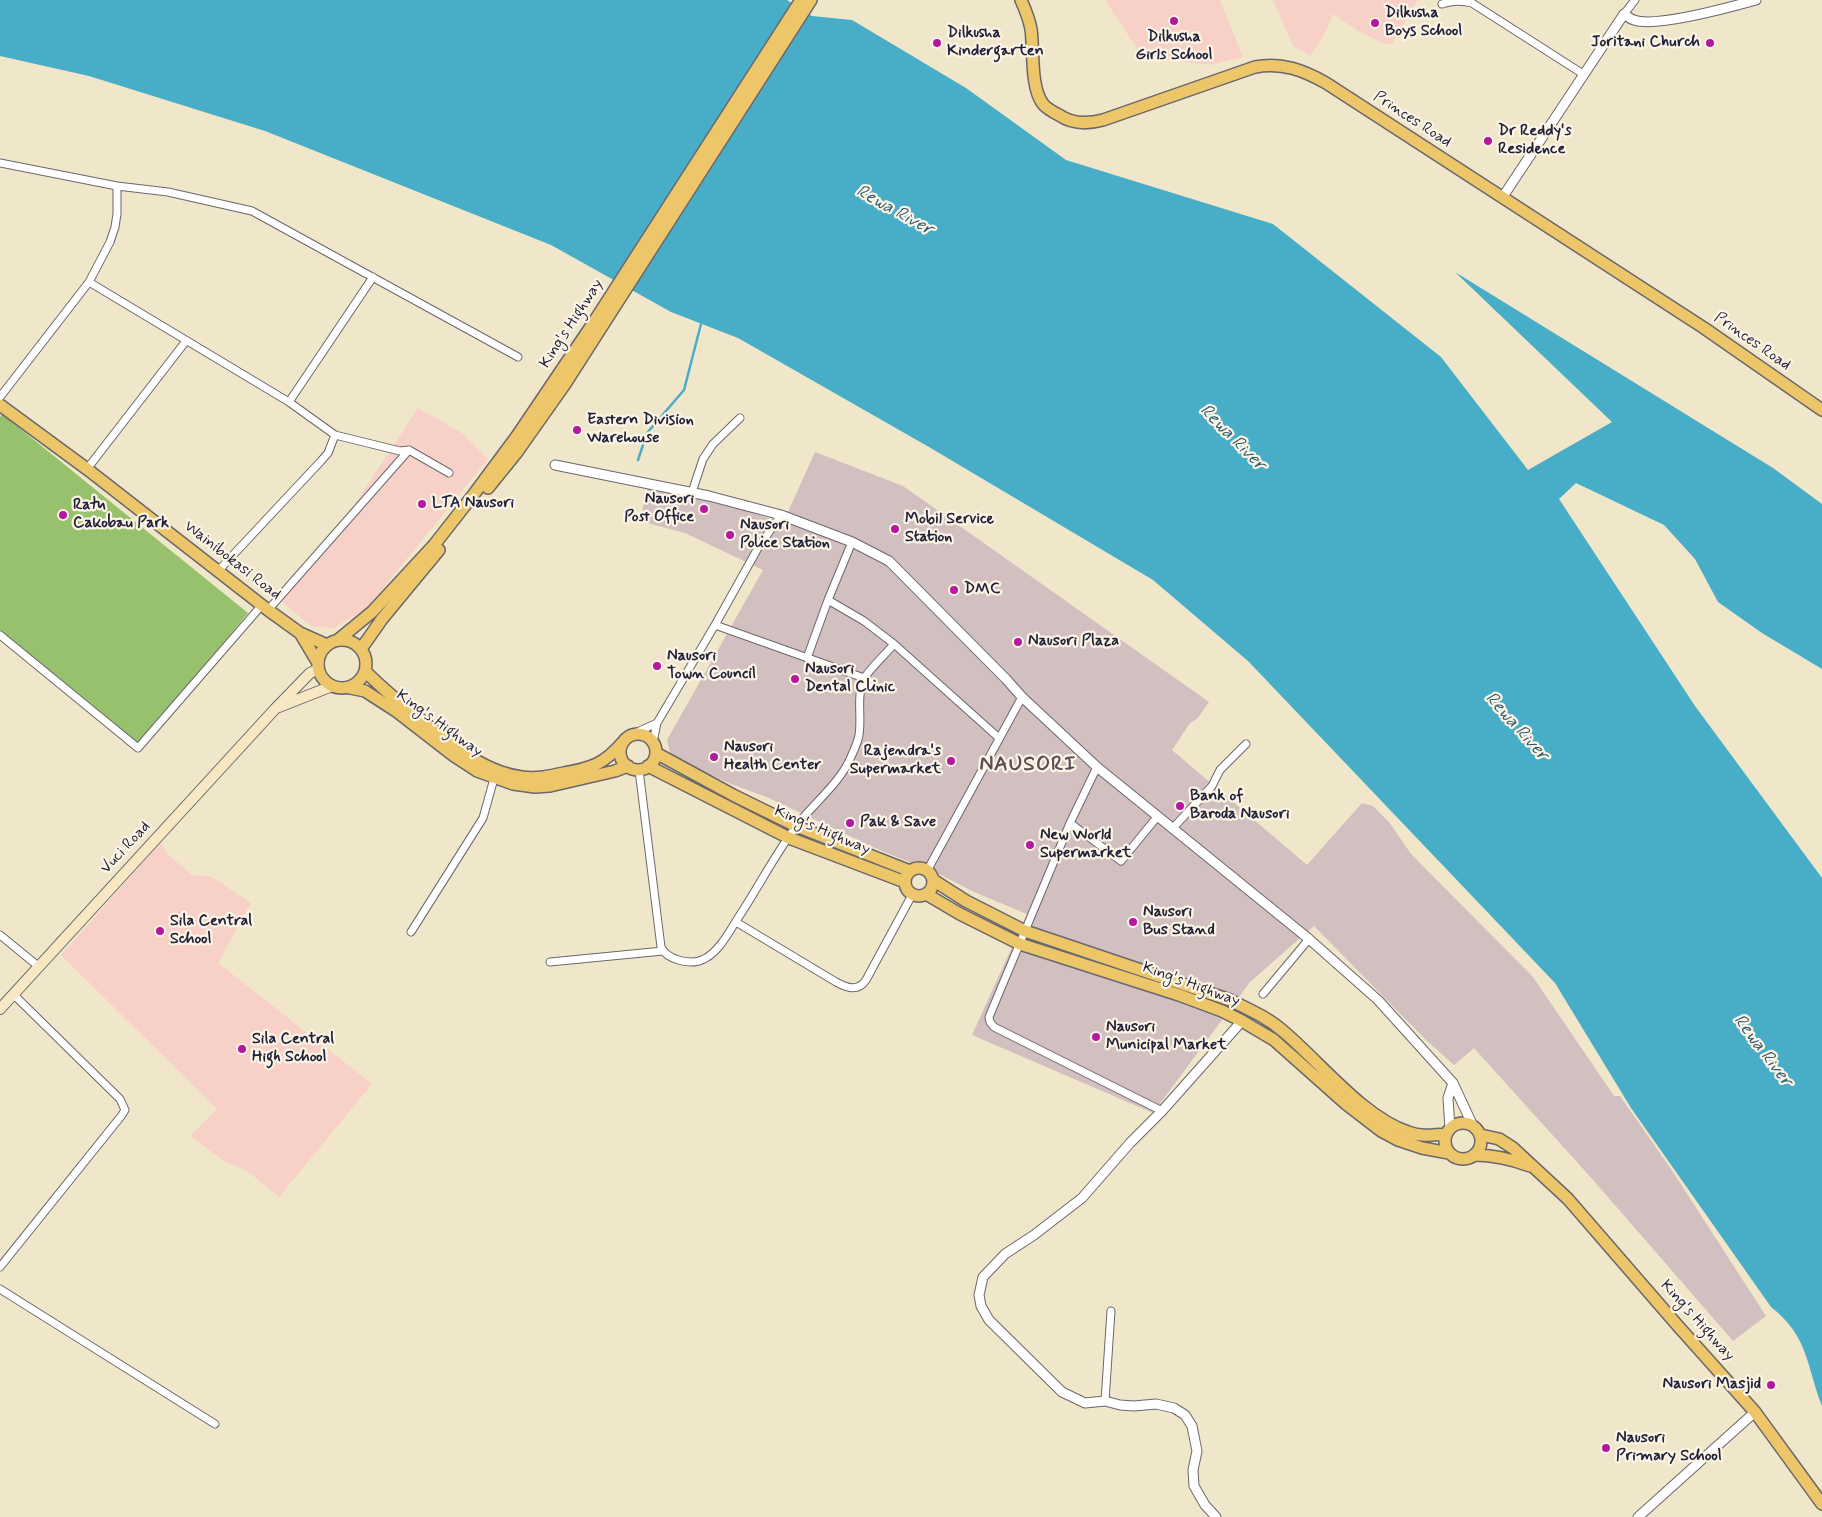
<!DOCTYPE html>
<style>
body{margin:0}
canvas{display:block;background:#f0e6c9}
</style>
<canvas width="1822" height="1517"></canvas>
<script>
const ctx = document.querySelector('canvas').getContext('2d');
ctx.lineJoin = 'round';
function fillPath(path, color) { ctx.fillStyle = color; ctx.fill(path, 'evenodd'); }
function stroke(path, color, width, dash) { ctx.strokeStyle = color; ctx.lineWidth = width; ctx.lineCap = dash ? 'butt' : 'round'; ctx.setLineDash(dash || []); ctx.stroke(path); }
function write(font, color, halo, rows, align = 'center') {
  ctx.font = font + ' Mynerve,sans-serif'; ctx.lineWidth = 4.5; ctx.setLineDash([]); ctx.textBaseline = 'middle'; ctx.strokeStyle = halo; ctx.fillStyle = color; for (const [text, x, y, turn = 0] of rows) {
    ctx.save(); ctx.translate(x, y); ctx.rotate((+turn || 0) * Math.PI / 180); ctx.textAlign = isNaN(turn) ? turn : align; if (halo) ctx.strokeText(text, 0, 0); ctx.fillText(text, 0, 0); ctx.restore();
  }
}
const built = new Path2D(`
 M 1105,0 L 1220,0 L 1243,57 L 1209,65 L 1142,56 Z
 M 1273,0 L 1417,0 L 1392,44 L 1383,43 L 1360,32 L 1333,14 L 1324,35 L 1310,56 L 1293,46 Z
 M 418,408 L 462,433 L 488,459 L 367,608 L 334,628 L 311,626 L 276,597 L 315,553 L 355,504 Z
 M 161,842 L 166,853 L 192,875 L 210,876 L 251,903 L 218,963 L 372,1084 L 279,1197 L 246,1170 L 227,1163 L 190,1136 L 217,1109 L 61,955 Z`);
const industrial = new Path2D(`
 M 815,452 L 903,486 L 1209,702 L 1197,719 L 1190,723 L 1172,750 L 1307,865 L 1362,803 L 1373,806 L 1389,822 L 1411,854 L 1533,977 L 1614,1096 L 1620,1096 L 1671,1169 L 1766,1316 L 1733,1341 L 1594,1181 L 1474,1048 L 1454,1065 L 1426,1040 L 1314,926 L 1250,982 L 1153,1113 L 972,1035 L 1027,914 L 974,892 L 943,876 L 875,848 L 769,798 L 731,784 L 671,757 L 667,740 L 763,570 L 685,533 L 640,521 L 648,486 L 698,495 L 783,523 Z`);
const green = new Path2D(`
 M 2,414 L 248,613 L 140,745 L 0,633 L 0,417 Z`);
const water = new Path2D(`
 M 0,0 L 787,0 L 812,16 L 852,20 L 966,88 L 1066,160 L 1273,224 L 1441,357 L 1528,470 L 1612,422 L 1455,272 L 1773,468 L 1822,504 L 1822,669 L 1762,633 L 1718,602 L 1695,559 L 1664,525 L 1576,483 L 1559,499 L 1695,706 L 1822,878 L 1822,1406 C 1806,1365 1809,1337 1771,1307 L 1631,1108 L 1555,983 L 1248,661 L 1153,580 L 929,447 L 738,338 L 671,312 L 551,245 L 265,131 L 89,76 L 0,56 Z`);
const stream = new Path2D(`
 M 638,460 L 647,433 L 684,390 L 701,324`);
const minor = new Path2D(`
 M 1442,4 C 1453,1 1460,0 1472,3 L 1583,74
 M 1624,14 L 1635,0
 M 0,163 L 117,186 L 168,192 L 252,211 L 518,357
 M 89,282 L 289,402 L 335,435 L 400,451 L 409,450 L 449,473
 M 0,397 L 89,282 L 110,242 L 115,227 L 117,214 L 117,186
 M 289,402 L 373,277
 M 87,469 L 186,341
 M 692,492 L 703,459 L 713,444 L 740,418
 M 219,570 L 321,461 L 328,453 L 335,435
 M 828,600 L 864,621 L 894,644 L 999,738
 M 268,610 L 409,450
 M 715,625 L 864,678
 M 0,635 L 138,748 L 262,605
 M 807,658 L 828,600 L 852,542
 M 633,734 L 657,723
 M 653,742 L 657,723 L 715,625 L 758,548 L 781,515
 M 1097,767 L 1070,823 L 989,1017 L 990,1022 L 994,1027 L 1162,1111
 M 639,770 L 661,947 C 667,960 691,966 704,959 C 720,951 730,930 740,915 C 759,886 776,853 797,825 C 814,803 840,783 851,757 C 854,750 858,742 859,735 C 862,717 856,696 864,679 C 868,670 887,653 894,644
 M 1070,823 L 1121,861 L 1157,817
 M 1172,829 L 1212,786 L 1220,770 L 1246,744
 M 927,871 L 1022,697
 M 736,922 L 836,982 C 847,988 858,992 866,980 L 912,895
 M 411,932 L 483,818 L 495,775
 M 0,935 L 38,966
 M 550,962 L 663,951
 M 1263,994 L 1309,939
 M 0,1267 L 122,1115 L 125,1110 L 120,1099 L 13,994
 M 0,1289 L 215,1424
 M 1105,1401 L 1111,1311`);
const tertiary = new Path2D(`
 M 1502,198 L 1624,14 C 1627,16 1630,19 1634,20 C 1656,28 1731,7 1756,0
 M 555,465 L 709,496 L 781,515 L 852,542 L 889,561 L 1006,679 L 1022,697 L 1097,767 L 1309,939 L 1378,1000 L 1453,1083 L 1473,1126
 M 1450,1129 L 1448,1098 L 1453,1083
 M 1216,1517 L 1205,1505 L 1194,1486 L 1193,1470 L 1197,1451 L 1192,1426 L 1185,1415 L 1174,1408 L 1156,1404 L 1134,1406 L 1120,1405 L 1105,1401 L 1085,1403 L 1062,1392 L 989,1320 L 981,1306 L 979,1295 L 983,1277 L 1005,1254 L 1034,1235 L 1082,1198 L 1130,1143 L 1162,1111 L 1242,1021
 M 1638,1517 L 1755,1412`);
const secondary = new Path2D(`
 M 279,707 L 332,686
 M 0,1009 L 275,709 L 310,673 L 318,669`);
const primary = new Path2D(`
 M 1021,0 C 1025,9 1029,19 1031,29 C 1034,50 1030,87 1043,104 C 1047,109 1053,112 1059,115 C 1072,124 1088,124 1103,120 L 1255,67 C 1282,62 1303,70 1326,83 L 1704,328 L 1822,410
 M 0,405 L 87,469 L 268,610 L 300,633 L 327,645
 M 300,633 L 318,663`);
const trunk = new Path2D(`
 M 488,488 L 517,452 L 565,384 L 811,0
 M318 664a24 24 0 1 1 48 0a24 24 0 1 1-48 0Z
 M 338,640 L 372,612 L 434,545 L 474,494 L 517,436 L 592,325 L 801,0
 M 361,649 L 382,619 L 439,550
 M 366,672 C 386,692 407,709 430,727 C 458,749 485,772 522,777 C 536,779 550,776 564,773 C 592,768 604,764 623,742
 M 350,688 L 365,691 L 396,711 L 454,756 L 477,771 L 513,784 L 535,787 L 550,786 L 615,771 L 628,766
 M620 752a18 18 0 1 1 36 0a18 18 0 1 1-36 0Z
 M 656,753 L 733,795 L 796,826 L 910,871
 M 648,766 L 789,838 L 905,882
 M905 882a14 14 0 1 1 28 0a14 14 0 1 1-28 0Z
 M 933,880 L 966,901 L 1025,931 L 1230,1000 C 1248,1009 1267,1017 1283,1031 C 1320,1062 1363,1117 1408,1132 C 1421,1137 1433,1135 1446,1134
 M 926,894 L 960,914 L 1020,944 L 1179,995 L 1222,1011 L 1242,1021 L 1274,1040 L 1346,1104 L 1381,1131 L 1398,1140 L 1422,1148 L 1449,1153
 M1445 1141a18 18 0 1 1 36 0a18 18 0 1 1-36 0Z
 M 1481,1135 L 1499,1139 L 1513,1148 L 1568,1199 L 1678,1326 L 1755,1412 L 1822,1504
 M 1475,1155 C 1495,1155 1511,1159 1530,1166`);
const markers = [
 [1174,21,5,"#b5179e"],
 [1375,23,5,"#b5179e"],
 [937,43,5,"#b5179e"],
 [1710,43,5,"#b5179e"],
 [1488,141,5,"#b5179e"],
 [577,430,5,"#b5179e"],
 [422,504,5,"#b5179e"],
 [704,509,5,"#b5179e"],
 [63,515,5,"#b5179e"],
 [895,529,5,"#b5179e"],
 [730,535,5,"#b5179e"],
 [954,590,5,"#b5179e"],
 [1018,642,5,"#b5179e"],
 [657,666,5,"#b5179e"],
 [795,679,5,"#b5179e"],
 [714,757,5,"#b5179e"],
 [951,761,5,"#b5179e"],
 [1180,806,5,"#b5179e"],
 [850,823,5,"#b5179e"],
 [1030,845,5,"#b5179e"],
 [1133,922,5,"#b5179e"],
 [160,931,5,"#b5179e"],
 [1096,1037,5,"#b5179e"],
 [242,1049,5,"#b5179e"],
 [1771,1385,5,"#b5179e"],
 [1606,1448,5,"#b5179e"]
];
const poiNames = [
 ["Dilkusha",1385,14],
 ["Boys School",1385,32],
 ["Dilkusha",947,34],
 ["Kindergarten",947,52],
 ["Dilkusha",1174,38,"center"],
 ["Girls School",1174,56,"center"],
 ["Joritani Church",1700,43,"right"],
 ["Dr Reddy's",1498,132],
 ["Residence",1498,150],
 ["Eastern Division",587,421],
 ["Warehouse",587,439],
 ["Nausori",694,500,"right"],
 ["Post Office",694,518,"right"],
 ["LTA Nausori",432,504],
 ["Ratu",73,506],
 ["Cakobau Park",73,524],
 ["Mobil Service",905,520],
 ["Station",905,538],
 ["Nausori",740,526],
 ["Police Station",740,544],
 ["DMC",964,590],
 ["Nausori Plaza",1028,642],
 ["Nausori",667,657],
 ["Town Council",667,675],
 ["Nausori",805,670],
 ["Dental Clinic",805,688],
 ["Nausori",724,748],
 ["Health Center",724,766],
 ["Rajendra's",941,752,"right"],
 ["Supermarket",941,770,"right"],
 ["Bank of",1190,797],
 ["Baroda Nausori",1190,815],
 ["Pak & Save",860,823],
 ["New World",1040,836],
 ["Supermarket",1040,854],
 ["Nausori",1143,913],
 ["Bus Stand",1143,931],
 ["Sila Central",170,922],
 ["School",170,940],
 ["Nausori",1106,1028],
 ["Municipal Market",1106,1046],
 ["Sila Central",252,1040],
 ["High School",252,1058],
 ["Nausori Masjid",1761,1385,"right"],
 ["Nausori",1616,1439],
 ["Primary School",1616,1457]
];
const streetNames = [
 ["Princes Road",1412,120,33],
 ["King's Highway",572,324,-57],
 ["Princes Road",1752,342,35],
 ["Wainibokasi Road",232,561,38],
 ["King's Highway",439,724,36],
 ["King's Highway",822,831,23],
 ["Vuci Road",126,848,-47],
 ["King's Highway",1191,985,20],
 ["King's Highway",1697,1321,48]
];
const waterNames = [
 ["Rewa River",894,211,29],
 ["Rewa River",1232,438,45],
 ["Rewa River",1516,727,48],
 ["Rewa River",1762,1051,53]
];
const districtNames = [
 ["NAUSORI",1028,766]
];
fillPath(built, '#f7d1c7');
fillPath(industrial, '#d2bfc0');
fillPath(green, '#98c16d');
fillPath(water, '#48aec8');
stroke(stream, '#48aec8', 2.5);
stroke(minor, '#6a676d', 9);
stroke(tertiary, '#6a676d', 11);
stroke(secondary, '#6a676d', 12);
stroke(primary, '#6a676d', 14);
stroke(trunk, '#6a676d', 14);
stroke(minor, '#fff', 7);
stroke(tertiary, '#fff', 9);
stroke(secondary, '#f7e8c3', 10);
stroke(primary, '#ecc669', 11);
stroke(trunk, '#ecc669', 11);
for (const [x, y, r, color] of markers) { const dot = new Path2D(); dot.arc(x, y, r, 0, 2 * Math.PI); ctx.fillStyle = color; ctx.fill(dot); stroke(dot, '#fcf5e5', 2); }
write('bold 16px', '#22223b', '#fcf5e5', poiNames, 'left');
write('16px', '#22223b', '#fcf5e5', streetNames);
write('italic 18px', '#315a73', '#fcf5e5', waterNames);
ctx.letterSpacing = '1px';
write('bold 21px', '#5d4b55', '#fcf5e5', districtNames);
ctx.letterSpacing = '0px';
</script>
